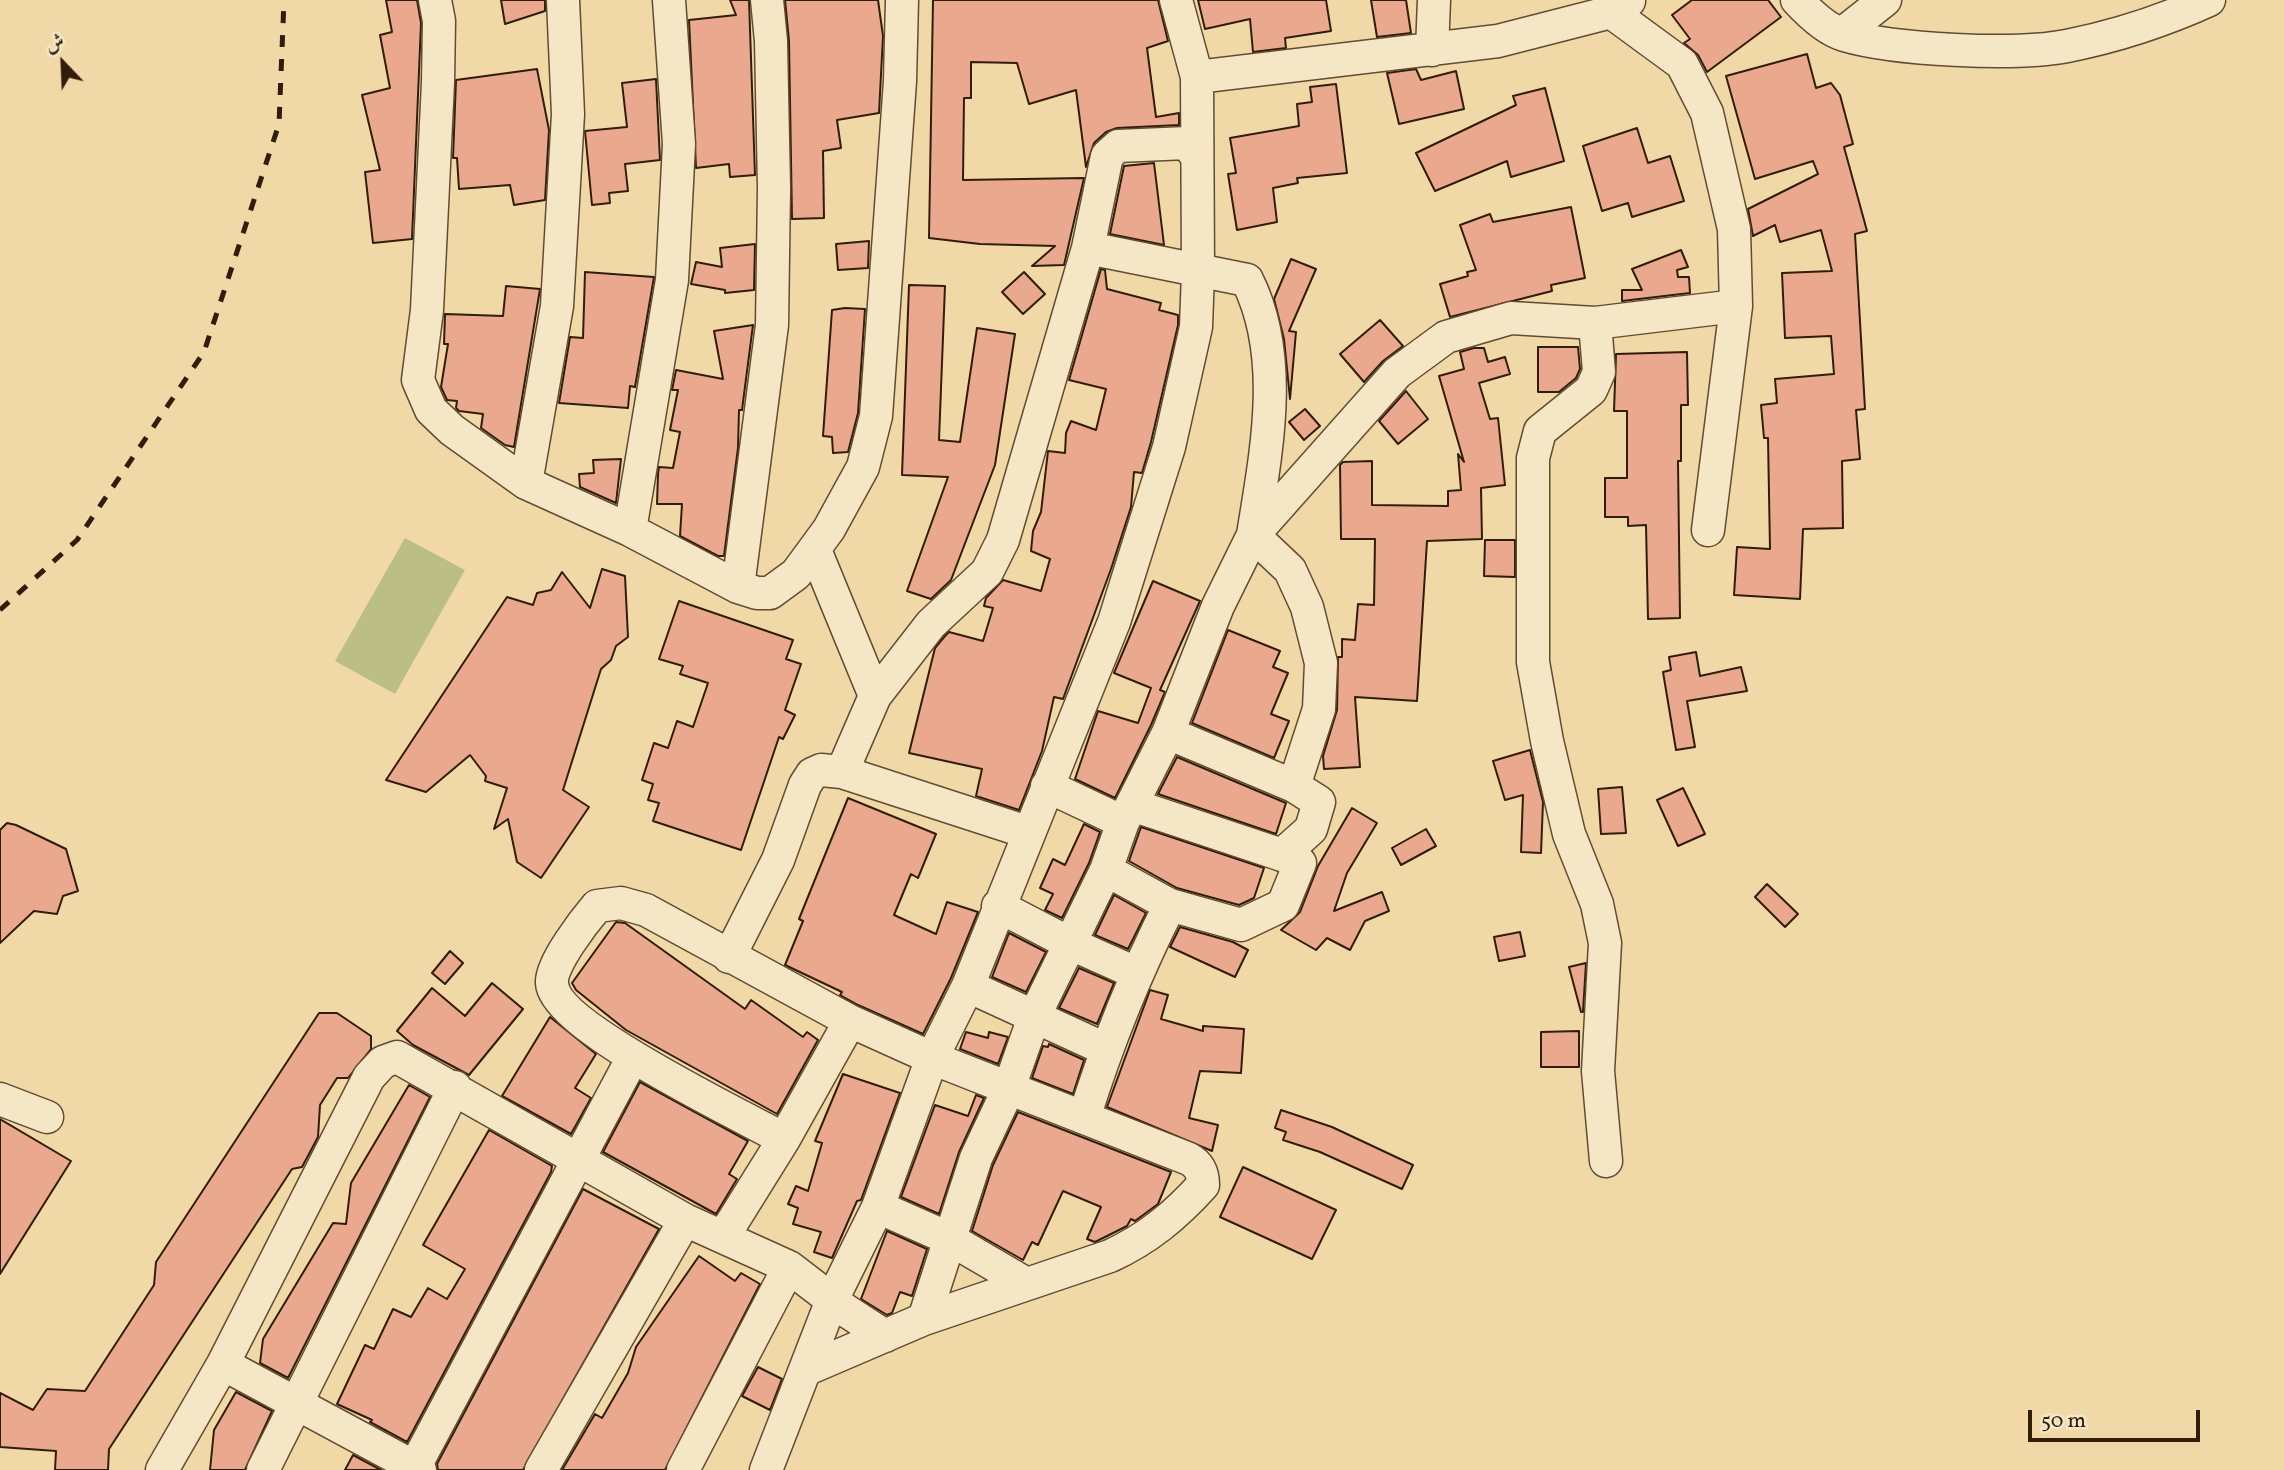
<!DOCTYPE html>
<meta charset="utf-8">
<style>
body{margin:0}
#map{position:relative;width:2284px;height:1470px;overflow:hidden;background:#f0d9a7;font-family:Vollkorn,Amiri,serif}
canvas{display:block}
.north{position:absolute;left:28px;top:28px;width:70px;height:70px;-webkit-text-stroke:5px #f5e6c6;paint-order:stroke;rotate:337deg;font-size:19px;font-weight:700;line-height:28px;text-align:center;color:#311d0b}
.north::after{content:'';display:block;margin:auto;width:24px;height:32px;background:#311d0b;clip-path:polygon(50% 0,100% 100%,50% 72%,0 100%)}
.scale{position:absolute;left:2028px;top:1410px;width:172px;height:32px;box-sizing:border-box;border:4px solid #311d0b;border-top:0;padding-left:9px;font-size:21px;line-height:24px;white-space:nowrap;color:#311d0b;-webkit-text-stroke:5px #f5e6c6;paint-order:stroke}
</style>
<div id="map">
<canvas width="2284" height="1470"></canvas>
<div class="north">ش</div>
<div class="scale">50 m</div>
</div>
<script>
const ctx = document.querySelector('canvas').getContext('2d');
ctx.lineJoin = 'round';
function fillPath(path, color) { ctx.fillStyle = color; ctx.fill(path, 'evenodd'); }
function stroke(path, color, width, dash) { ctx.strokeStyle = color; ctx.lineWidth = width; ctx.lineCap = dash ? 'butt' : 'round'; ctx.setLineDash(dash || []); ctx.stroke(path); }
const green = new Path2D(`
 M 405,538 L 465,570 L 395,694 L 335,661 Z`);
const building = new Path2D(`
 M 386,0 L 417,0 L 421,23 L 412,239 L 373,243 L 365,172 L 380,170 L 362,95 L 390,88 L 380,35 L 392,32 Z
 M 501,0 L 545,0 L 545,11 L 505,24 Z
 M 730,0 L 749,0 L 755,175 L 730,177 L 729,164 L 696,168 L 689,20 L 736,15 Z
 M 785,0 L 878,0 L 883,36 L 879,113 L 837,120 L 841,148 L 823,151 L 824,218 L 792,219 L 789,41 Z
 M 933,0 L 1158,0 L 1168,41 L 1147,48 L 1156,117 L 1179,113 L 1179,125 L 1117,128 L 1106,132 L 1094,143 L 1086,167 L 1076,90 L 1029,104 L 1017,63 L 971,62 L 971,98 L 964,98 L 963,180 L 1084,178 L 1064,265 L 1032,266 L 1055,246 L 980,244 L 929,238 Z
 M 1198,0 L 1326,0 L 1331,31 L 1285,38 L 1286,48 L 1253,52 L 1250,19 L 1205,29 Z
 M 1371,0 L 1406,0 L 1411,33 L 1377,37 Z
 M 1692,0 L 1768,0 L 1781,17 L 1707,72 L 1698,55 L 1684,43 L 1690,39 L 1672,15 Z
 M 1807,54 L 1816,88 L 1831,83 L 1840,95 L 1853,144 L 1844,147 L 1867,231 L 1855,234 L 1865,409 L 1856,410 L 1860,459 L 1842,461 L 1843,528 L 1803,529 L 1800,599 L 1734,595 L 1737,547 L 1770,549 L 1768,438 L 1764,438 L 1761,405 L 1777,403 L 1775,379 L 1834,374 L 1831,336 L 1785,338 L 1782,273 L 1832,271 L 1821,230 L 1780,242 L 1775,225 L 1753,236 L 1748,209 L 1818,174 L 1813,161 L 1755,179 L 1726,76 Z
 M 537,69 L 549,130 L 545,200 L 514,205 L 510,185 L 459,189 L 457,158 L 453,158 L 456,80 Z
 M 1416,69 L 1421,80 L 1456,71 L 1464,109 L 1399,124 L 1387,73 Z
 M 656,79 L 660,160 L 625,164 L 628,191 L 609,193 L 610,203 L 592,205 L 585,131 L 627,127 L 622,83 Z
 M 1336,84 L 1347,173 L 1297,178 L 1298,183 L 1273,188 L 1277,222 L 1237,230 L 1228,174 L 1236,173 L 1230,138 L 1299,126 L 1297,104 L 1312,102 L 1310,87 Z
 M 1545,88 L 1564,161 L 1511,177 L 1507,161 L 1435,191 L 1416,153 L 1516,105 L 1513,96 Z
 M 1637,128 L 1648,163 L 1670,156 L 1684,201 L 1632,217 L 1628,203 L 1602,211 L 1583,146 Z
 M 1154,163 L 1164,245 L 1110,234 L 1124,166 Z
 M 1571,207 L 1585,278 L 1551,285 L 1552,291 L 1450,317 L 1440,284 L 1468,276 L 1467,272 L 1476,270 L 1460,225 L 1490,214 L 1493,222 Z
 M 869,241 L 868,268 L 838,270 L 836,244 Z
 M 755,244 L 754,290 L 725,293 L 725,290 L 691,284 L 696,262 L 722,267 L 720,248 Z
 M 1681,250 L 1688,267 L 1677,270 L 1678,277 L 1689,277 L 1690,293 L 1622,301 L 1622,290 L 1642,290 L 1632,269 Z
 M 1291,259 L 1316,269 L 1289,331 L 1296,332 L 1290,399 L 1284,339 L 1274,299 Z
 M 1101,269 L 1105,270 L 1107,289 L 1161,303 L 1159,310 L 1178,315 L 1178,325 L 1151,442 L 1142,473 L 1134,472 L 1131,507 L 1111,569 L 1063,699 L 1054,697 L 1042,751 L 1019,810 L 976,796 L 982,769 L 909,753 L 935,648 L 945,636 L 949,632 L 983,641 L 993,608 L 984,606 L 986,598 L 1003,580 L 1041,591 L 1050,559 L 1031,551 L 1033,531 L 1041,512 L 1048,451 L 1065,453 L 1066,433 L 1071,421 L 1096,430 L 1106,389 L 1069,380 Z
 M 585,272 L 654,277 L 635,387 L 630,386 L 628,408 L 559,403 L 570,337 L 583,338 Z
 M 1024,272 L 1045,294 L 1023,314 L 1002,292 Z
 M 909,285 L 945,286 L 939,440 L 960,442 L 977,328 L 1015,334 L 995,465 L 951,580 L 931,599 L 907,591 L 948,477 L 902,475 Z
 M 506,286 L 540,289 L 514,447 L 505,445 L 481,428 L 483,414 L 459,411 L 456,408 L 457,401 L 447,400 L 441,387 L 448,344 L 444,344 L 445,314 L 503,316 Z
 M 845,308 L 865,309 L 858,413 L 848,452 L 833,453 L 832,437 L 823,436 L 832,310 Z
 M 1380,320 L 1403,346 L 1383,361 L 1364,382 L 1340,354 Z
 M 753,325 L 742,410 L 739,410 L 738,448 L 724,556 L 718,556 L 680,536 L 682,504 L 657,504 L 658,474 L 659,467 L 673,468 L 680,432 L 670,430 L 678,390 L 672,390 L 676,370 L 723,379 L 714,331 Z
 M 1538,347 L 1578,347 L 1580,369 L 1576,378 L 1559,392 L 1538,392 Z
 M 1474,348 L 1484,348 L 1488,362 L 1505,357 L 1510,374 L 1479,383 L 1490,419 L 1498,418 L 1505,485 L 1481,488 L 1482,539 L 1427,541 L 1417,701 L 1355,697 L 1360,767 L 1324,769 L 1323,756 L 1337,710 L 1338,657 L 1342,657 L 1342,639 L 1355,640 L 1358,604 L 1374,605 L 1375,539 L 1341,539 L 1340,465 L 1343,462 L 1372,461 L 1372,505 L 1448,506 L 1448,491 L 1461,490 L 1458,454 L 1464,462 L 1439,376 L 1464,369 L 1460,352 Z
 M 1687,352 L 1688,405 L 1681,405 L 1681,461 L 1678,461 L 1680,618 L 1648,619 L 1646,525 L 1628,526 L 1628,517 L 1605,517 L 1605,478 L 1627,478 L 1627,411 L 1614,411 L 1616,354 Z
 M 1406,391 L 1428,419 L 1398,444 L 1379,421 Z
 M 1305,409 L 1320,426 L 1304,440 L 1289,422 Z
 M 621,459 L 616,503 L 580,487 L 579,474 L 594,473 L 593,460 Z
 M 1485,540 L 1515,540 L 1515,577 L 1484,576 Z
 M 602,569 L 625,576 L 628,637 L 616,646 L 611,660 L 601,669 L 563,790 L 589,807 L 541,878 L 517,862 L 508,819 L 494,829 L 507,788 L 485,781 L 486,776 L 470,755 L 426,792 L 386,780 L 507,597 L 533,605 L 537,593 L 551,590 L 562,572 L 590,608 Z
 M 1153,581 L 1200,601 L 1160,690 L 1165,692 L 1151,725 L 1115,798 L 1075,779 L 1098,711 L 1138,723 L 1151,688 L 1114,673 Z
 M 679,601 L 793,640 L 786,659 L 801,664 L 785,710 L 795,715 L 783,739 L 779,737 L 741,850 L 653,821 L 659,803 L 648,800 L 653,784 L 642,780 L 654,743 L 668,748 L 677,721 L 693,727 L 708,683 L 680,674 L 683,666 L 659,659 Z
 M 1228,630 L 1280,651 L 1273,667 L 1288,673 L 1271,714 L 1289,721 L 1274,758 L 1192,723 Z
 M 1696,652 L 1700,676 L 1741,667 L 1747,691 L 1687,701 L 1695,747 L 1676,750 L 1663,672 L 1671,670 L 1669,657 Z
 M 1530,750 L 1543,802 L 1541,853 L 1521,852 L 1523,795 L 1505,800 L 1493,761 Z
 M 1177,757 L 1286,803 L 1276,834 L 1158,794 Z
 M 1622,787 L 1626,833 L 1601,834 L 1598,789 Z
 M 1683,788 L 1705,834 L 1678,846 L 1657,800 Z
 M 848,798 L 936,834 L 918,878 L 911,874 L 894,915 L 936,934 L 947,902 L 978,912 L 951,978 L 923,1034 L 858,1005 L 840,995 L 842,992 L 785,965 L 803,921 L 799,919 Z
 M 1352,808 L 1377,823 L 1347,873 L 1334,911 L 1382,892 L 1389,911 L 1365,921 L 1350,950 L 1327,938 L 1316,950 L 1281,930 L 1300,912 L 1318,866 Z
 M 7,823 L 16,825 L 66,849 L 78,891 L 63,896 L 57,914 L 34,911 L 0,943 L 0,830 Z
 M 1084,824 L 1100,832 L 1089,863 L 1062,918 L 1045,910 L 1053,894 L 1040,888 L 1053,859 L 1065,865 Z
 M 1141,827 L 1264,868 L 1254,898 L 1239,905 L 1177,888 L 1129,861 Z
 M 1426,829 L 1436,846 L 1401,865 L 1392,848 Z
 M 1767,884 L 1798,914 L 1785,927 L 1755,897 Z
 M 1114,895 L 1146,913 L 1128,949 L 1095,935 Z
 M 616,922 L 625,923 L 745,1009 L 751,1000 L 803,1037 L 807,1032 L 818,1040 L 777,1114 L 626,1030 L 576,990 L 572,983 Z
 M 1180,927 L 1233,942 L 1248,950 L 1235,977 L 1170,947 Z
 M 1520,932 L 1525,956 L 1499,961 L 1494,937 Z
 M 1009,933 L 1046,952 L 1026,992 L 992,977 Z
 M 450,951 L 463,963 L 445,984 L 432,973 Z
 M 1586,963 L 1583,1012 L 1581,1012 L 1569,967 Z
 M 1079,968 L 1114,983 L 1097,1024 L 1059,1008 Z
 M 492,983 L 523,1009 L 469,1075 L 413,1045 L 397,1031 L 432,988 L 465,1016 Z
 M 1150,990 L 1168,995 L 1161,1019 L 1203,1031 L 1203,1026 L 1244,1029 L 1241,1073 L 1200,1071 L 1189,1118 L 1218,1125 L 1212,1151 L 1107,1107 Z
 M 319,1013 L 337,1013 L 371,1036 L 371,1049 L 348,1078 L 337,1078 L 320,1105 L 318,1137 L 302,1167 L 292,1169 L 109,1449 L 108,1470 L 55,1470 L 56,1451 L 0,1447 L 0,1393 L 33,1410 L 47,1389 L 85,1391 L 154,1285 L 156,1262 Z
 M 550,1017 L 596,1054 L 575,1088 L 591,1098 L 571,1134 L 502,1096 Z
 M 1579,1031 L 1579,1067 L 1541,1067 L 1541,1032 Z
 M 966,1032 L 988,1038 L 989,1032 L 1008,1037 L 998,1064 L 960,1049 Z
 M 1049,1044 L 1084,1060 L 1073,1094 L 1032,1078 L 1043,1046 L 1048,1047 Z
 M 843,1074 L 900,1093 L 861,1200 L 857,1201 L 832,1258 L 814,1252 L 821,1232 L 793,1224 L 798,1208 L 788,1204 L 796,1186 L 808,1191 L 822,1143 L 815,1141 Z
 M 640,1082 L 748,1141 L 729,1174 L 737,1179 L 716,1214 L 603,1152 Z
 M 409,1085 L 430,1097 L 288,1378 L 260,1363 L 263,1339 L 333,1223 L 346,1224 L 351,1183 Z
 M 976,1095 L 984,1098 L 959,1152 L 939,1214 L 901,1197 L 935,1105 L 968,1116 Z
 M 1281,1110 L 1332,1127 L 1413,1165 L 1402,1189 L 1320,1152 L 1283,1140 L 1286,1132 L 1275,1128 Z
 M 1018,1112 L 1171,1172 L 1158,1204 L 1135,1221 L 1131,1219 L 1127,1226 L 1095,1242 L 1087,1239 L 1101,1207 L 1063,1191 L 1038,1245 L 1032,1242 L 1023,1260 L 972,1231 L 993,1165 Z
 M 0,1119 L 71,1161 L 0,1274 Z
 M 489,1130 L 552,1166 L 551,1172 L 407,1442 L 370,1422 L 372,1420 L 337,1404 L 365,1345 L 374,1349 L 393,1309 L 411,1317 L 428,1288 L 447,1299 L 465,1269 L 423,1245 Z
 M 1243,1167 L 1336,1210 L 1312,1259 L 1220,1217 Z
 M 583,1189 L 659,1229 L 523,1470 L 438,1470 L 437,1464 Z
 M 887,1231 L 927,1249 L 912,1296 L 900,1292 L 892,1313 L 887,1315 L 861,1299 Z
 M 699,1256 L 735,1281 L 741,1273 L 760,1284 L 665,1470 L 562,1470 L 595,1414 L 602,1418 L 628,1373 L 636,1347 Z
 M 758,1367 L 782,1379 L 770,1410 L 742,1396 Z
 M 236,1392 L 272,1411 L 245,1470 L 210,1470 L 214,1430 Z
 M 353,1455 L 381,1470 L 345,1470 Z`);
const minor = new Path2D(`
 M 435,0 L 439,21 L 438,82 L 427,310 L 418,380 L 431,410 L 452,430 L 526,483 L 630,530 L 738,587 L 757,593 L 770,593 L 796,574 L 829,529 L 863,467 L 876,416 L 900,81 L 902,0
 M 1797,0 C 1809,13 1827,30 1844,35 C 1894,50 2016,56 2067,46 C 2117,36 2163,21 2209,0
 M 1611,12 L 1682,64 L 1707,113 L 1734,229 L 1736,306 L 1708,530
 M 1842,34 L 1885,0
 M 1432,50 L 1434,0
 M 1197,77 L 1498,41 L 1611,12 L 1629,1
 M 1088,248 L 1247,280 C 1286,357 1266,453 1253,535 L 1290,570 L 1307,607 L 1321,663 L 1319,709 L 1294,786 L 1319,802 L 1311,829 L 1282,855 L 1300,863 L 1283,905 L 1241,925 L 1170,905
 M 1595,323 L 1599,372 L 1591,390 L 1540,431 L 1533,458 L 1533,662 L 1547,741 L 1569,834 L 1597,904 L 1605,943 L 1598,1071 L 1606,1161
 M 526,483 L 557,306 L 568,114 L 563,0
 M 630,530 L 672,280 L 679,144 L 669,0
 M 815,550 L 875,696
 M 738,587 L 772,325 L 774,188 L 771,41 L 767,0
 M 1168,733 L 1294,786
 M 842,772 L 875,696 L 931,624 L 987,572 L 1003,540 L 1088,248 L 1107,156 L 1118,146 L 1187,143 L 1197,157
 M 1047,786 L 1123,822
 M 1132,805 L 1282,855
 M 998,906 L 1071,944 L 1136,973
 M 729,957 L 778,860 L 805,785 L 812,774 L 821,770 L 842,772 L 1027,832
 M 968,986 L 1105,1049
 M 0,1099 L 47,1117
 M 1084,1118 C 1107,1044 1135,974 1170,905 L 1106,870
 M 784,1139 C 744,1117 554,1026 552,983 C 550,965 585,920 597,906 L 621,903 L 646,910 L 850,1021 L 932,1058 L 1189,1159 C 1200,1165 1203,1173 1203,1185 C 1175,1216 1147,1239 1110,1256 L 924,1319 L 805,1370
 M 878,1207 L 948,1238 L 1025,1283
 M 723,1237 L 784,1139 L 850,1021
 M 924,1319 L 976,1158 L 1009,1088 L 1034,1017 L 1106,870 L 1123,822 L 1168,733 L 1218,606 L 1253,535 L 1397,373 L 1446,337 L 1511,318 L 1595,323 L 1736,306
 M 223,1364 L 420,1470
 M 162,1470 L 223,1364 L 369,1077 L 383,1062 L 397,1057 L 685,1220 L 789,1267 L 845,1310 L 885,1336
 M 263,1470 L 455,1087
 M 413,1470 L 633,1057
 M 541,1470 L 685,1220
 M 683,1470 L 789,1267
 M 766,1470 L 832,1300 L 878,1207 L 932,1058 L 968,986 L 1114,622 L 1169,447 L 1196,327 L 1198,272 L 1197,77 L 1176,0`);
const rail = new Path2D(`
 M 0,610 L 77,540 L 204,352 L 279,124 L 284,0`);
fillPath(green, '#bbbf86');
fillPath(building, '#eaa98e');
stroke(building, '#311d0b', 2);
stroke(minor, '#614c32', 35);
stroke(minor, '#f5e6c6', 32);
stroke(rail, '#311d0b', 5, [12, 12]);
</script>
